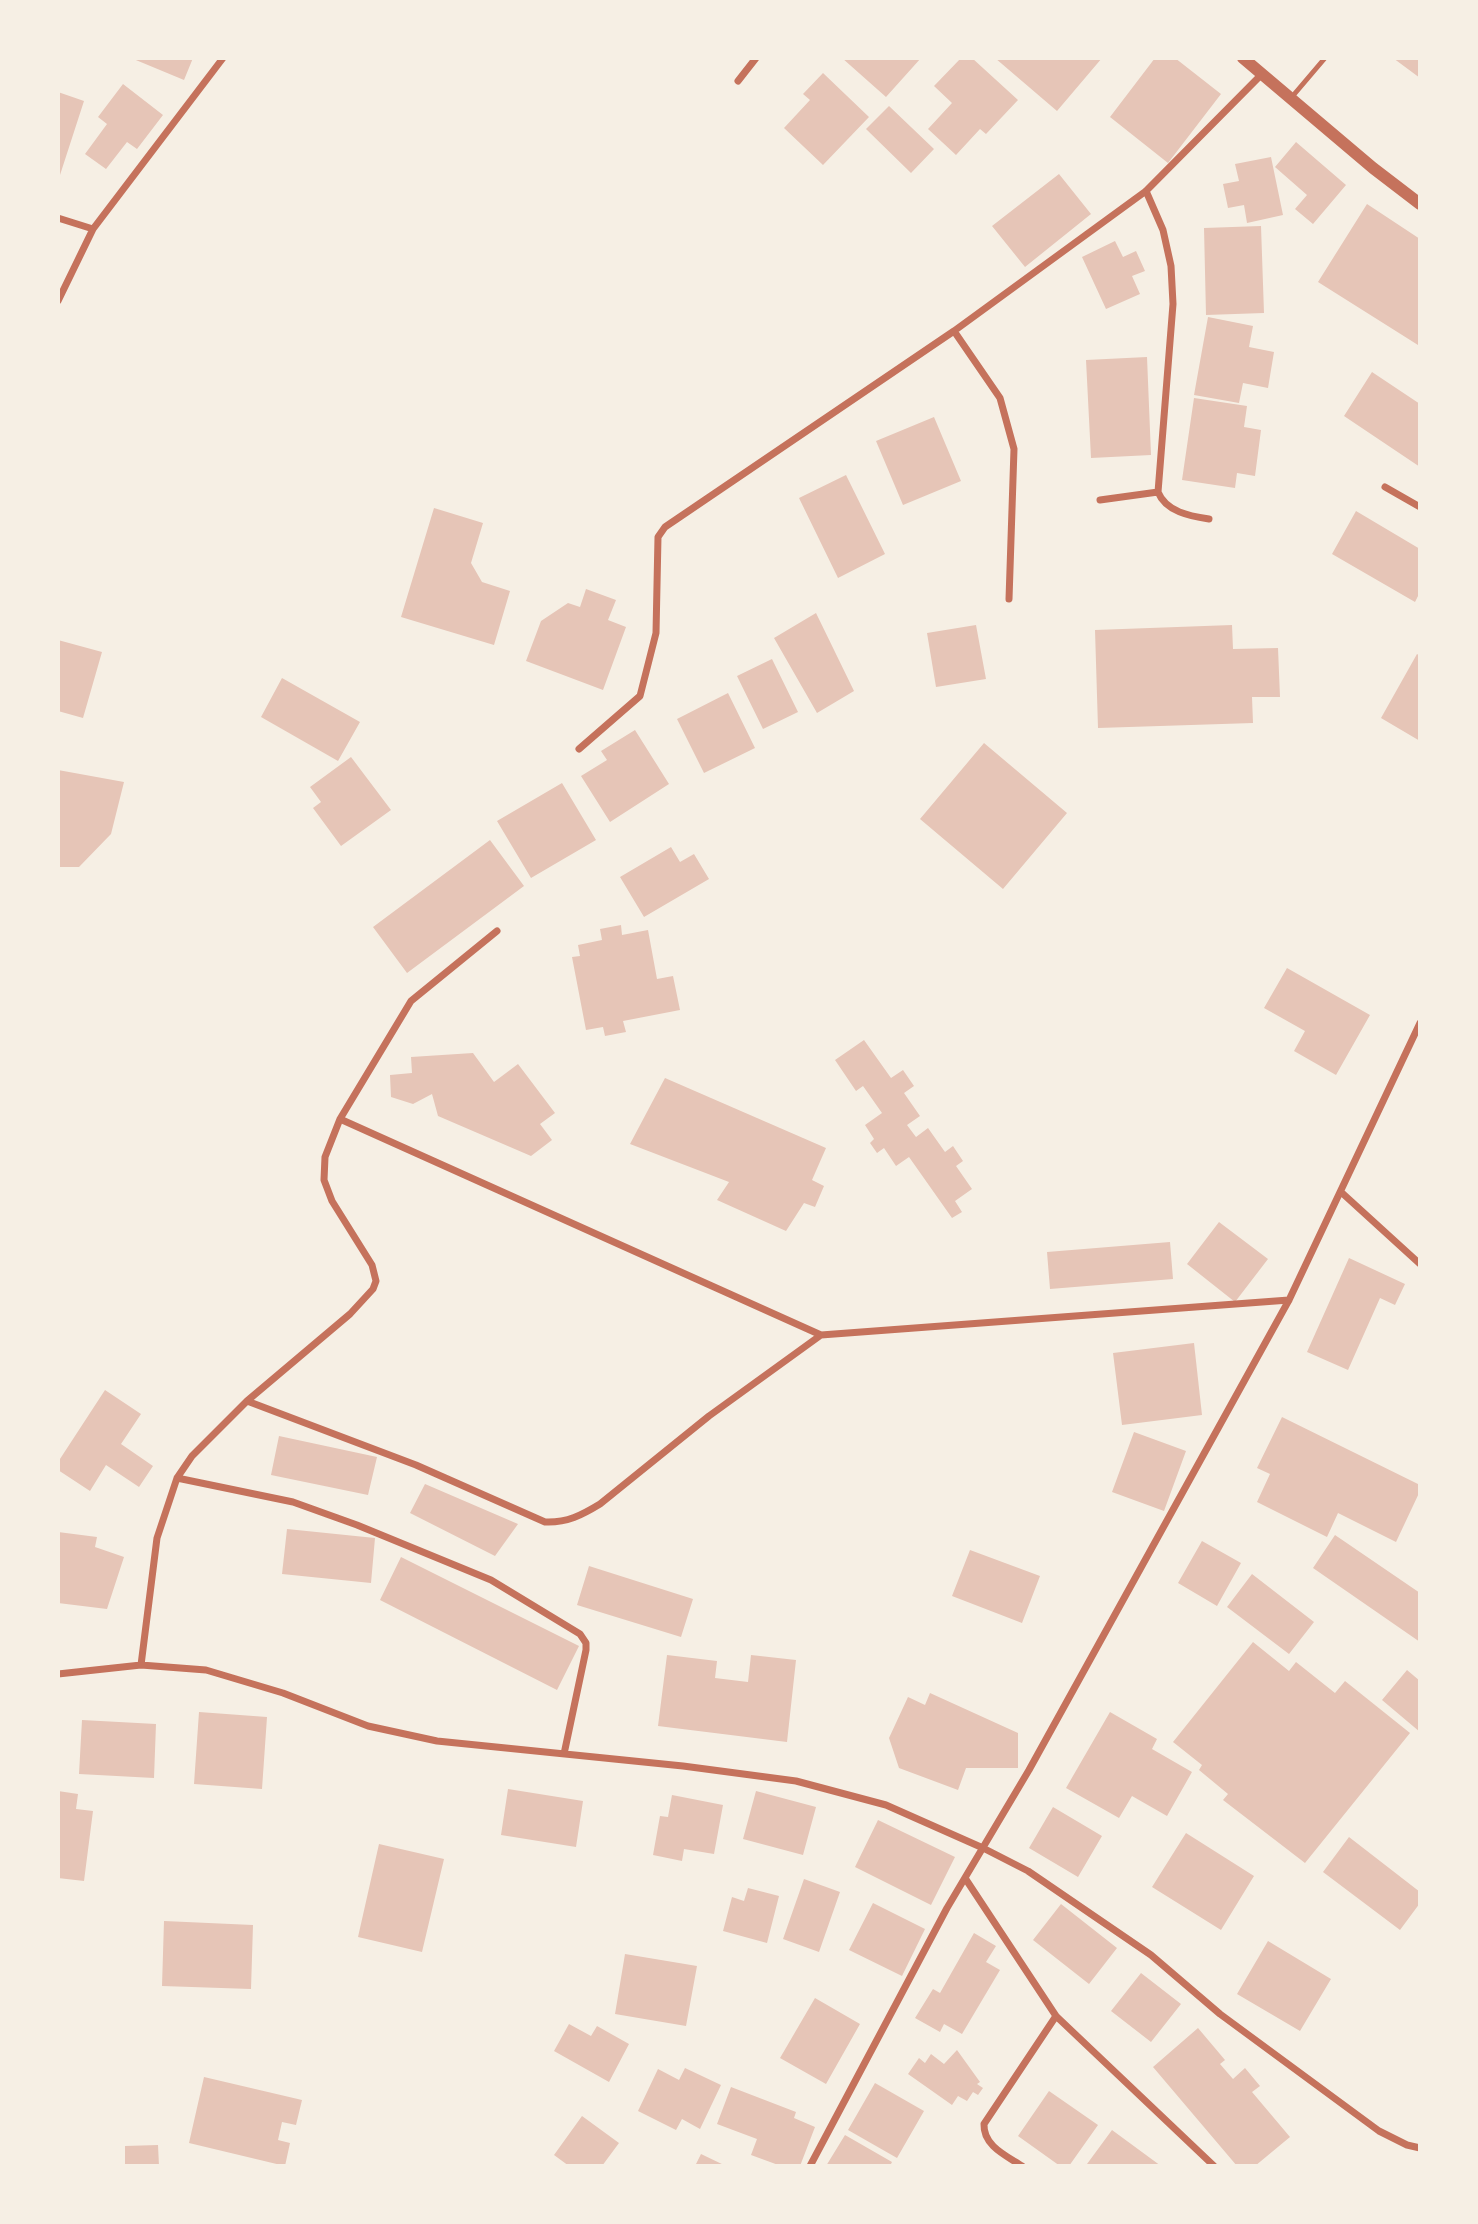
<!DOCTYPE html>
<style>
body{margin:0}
#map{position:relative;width:1478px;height:2224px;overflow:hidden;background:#f6efe4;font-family:Rubik,sans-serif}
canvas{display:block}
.frame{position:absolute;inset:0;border:60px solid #f6efe4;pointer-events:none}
</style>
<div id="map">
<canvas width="1478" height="2224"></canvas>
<div class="frame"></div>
</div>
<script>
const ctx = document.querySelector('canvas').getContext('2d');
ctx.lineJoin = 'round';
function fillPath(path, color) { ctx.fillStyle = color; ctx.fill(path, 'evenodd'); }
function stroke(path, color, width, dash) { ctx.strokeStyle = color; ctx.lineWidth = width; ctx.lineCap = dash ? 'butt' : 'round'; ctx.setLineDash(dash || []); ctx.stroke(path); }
const building = new Path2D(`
 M 131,58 L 193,58 L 184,80 Z
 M 842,58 L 921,58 L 886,97 Z
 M 961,58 L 972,58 L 1018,100 L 986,134 L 980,129 L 956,155 L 928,129 L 952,103 L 934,86 Z
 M 995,58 L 1102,58 L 1057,111 Z
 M 1155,58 L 1175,58 L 1221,94 L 1168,163 L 1110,117 Z
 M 1393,58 L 1420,58 L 1420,78 Z
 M 823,73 L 869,117 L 823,165 L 784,128 L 810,100 L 803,94 Z
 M 123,84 L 163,115 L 137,149 L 127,142 L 106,169 L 85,154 L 107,124 L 98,117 Z
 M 58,92 L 84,101 L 60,175 L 58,174 Z
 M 889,106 L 934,149 L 911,173 L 866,129 Z
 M 1296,142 L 1346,185 L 1313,224 L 1295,209 L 1307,195 L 1275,167 Z
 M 1271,157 L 1283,215 L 1247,223 L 1244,205 L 1228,208 L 1223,184 L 1239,181 L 1235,164 Z
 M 1059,174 L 1091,214 L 1025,267 L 992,226 Z
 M 1367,204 L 1420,239 L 1420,341 L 1418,345 L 1318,282 Z
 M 1261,226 L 1264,313 L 1206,315 L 1204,228 Z
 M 1115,241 L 1123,257 L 1136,251 L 1145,271 L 1132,276 L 1140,294 L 1106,309 L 1082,257 Z
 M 1208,317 L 1253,326 L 1249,347 L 1274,352 L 1268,388 L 1243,383 L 1239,403 L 1194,395 Z
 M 1147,357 L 1151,455 L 1091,458 L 1086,360 Z
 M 1372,372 L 1420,404 L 1420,467 L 1344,416 Z
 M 1194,398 L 1247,406 L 1244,427 L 1261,430 L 1255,476 L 1237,473 L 1235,488 L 1182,480 Z
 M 934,417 L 961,481 L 903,505 L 876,441 Z
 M 846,475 L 885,554 L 838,578 L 799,498 Z
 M 434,508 L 483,523 L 471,563 L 482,582 L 510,591 L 494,645 L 401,617 Z
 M 1356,511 L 1420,549 L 1420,592 L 1415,602 L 1332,554 Z
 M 586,589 L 616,600 L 608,620 L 626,627 L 603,690 L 526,661 L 541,621 L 568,603 L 580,607 Z
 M 816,613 L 854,691 L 817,713 L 774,638 Z
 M 976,625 L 986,679 L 936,687 L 927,633 Z
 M 1232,625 L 1233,649 L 1278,648 L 1280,697 L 1252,697 L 1253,723 L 1098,728 L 1095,630 Z
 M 58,640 L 102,652 L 83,718 L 58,711 Z
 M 1417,654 L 1420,656 L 1420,741 L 1381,718 Z
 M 772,659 L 798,712 L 763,729 L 737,676 Z
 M 282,678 L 360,722 L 338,761 L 261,717 Z
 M 728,693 L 755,748 L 704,773 L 677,719 Z
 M 635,730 L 669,784 L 610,822 L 581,776 L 607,760 L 601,751 Z
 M 984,743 L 1067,813 L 1003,889 L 920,819 Z
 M 351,757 L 391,810 L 341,846 L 313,808 L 321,802 L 310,787 Z
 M 58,770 L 124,782 L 111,834 L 79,867 L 58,867 Z
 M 562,783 L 596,840 L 531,878 L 497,821 Z
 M 490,840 L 524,886 L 407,973 L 373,927 Z
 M 671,847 L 680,862 L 694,854 L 709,879 L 644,917 L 620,877 Z
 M 621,925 L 622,935 L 648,930 L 657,979 L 673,976 L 680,1010 L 623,1021 L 626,1032 L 605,1036 L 603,1027 L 586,1030 L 572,957 L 580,956 L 578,945 L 602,940 L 600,929 Z
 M 1287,968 L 1370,1015 L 1336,1075 L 1294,1051 L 1305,1031 L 1264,1008 Z
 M 864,1040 L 891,1078 L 903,1070 L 914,1086 L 904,1093 L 920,1116 L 907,1125 L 916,1137 L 928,1128 L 945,1152 L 953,1146 L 963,1161 L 956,1166 L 972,1189 L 955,1201 L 962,1212 L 952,1218 L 909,1157 L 896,1166 L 884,1148 L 877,1153 L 870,1143 L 874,1139 L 865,1125 L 882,1113 L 863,1086 L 856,1091 L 835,1060 Z
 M 473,1053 L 494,1082 L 518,1064 L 555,1113 L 540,1124 L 552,1140 L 531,1156 L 438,1116 L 432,1094 L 413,1104 L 391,1097 L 390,1075 L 412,1073 L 411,1057 Z
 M 665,1078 L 826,1148 L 812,1180 L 824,1186 L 815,1207 L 804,1203 L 786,1231 L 717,1200 L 729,1182 L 630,1144 Z
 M 1219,1222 L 1268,1259 L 1235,1302 L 1187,1264 Z
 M 1170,1242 L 1173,1279 L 1050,1289 L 1047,1252 Z
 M 1349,1258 L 1405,1284 L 1395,1305 L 1380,1298 L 1348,1370 L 1307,1352 Z
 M 1194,1343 L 1202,1415 L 1122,1425 L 1113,1353 Z
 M 105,1390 L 141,1414 L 121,1444 L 153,1466 L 139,1487 L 106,1465 L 90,1491 L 58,1470 L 58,1462 Z
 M 1282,1417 L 1420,1485 L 1420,1491 L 1396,1542 L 1338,1513 L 1327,1537 L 1257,1502 L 1270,1474 L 1257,1468 Z
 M 1134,1432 L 1186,1451 L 1164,1511 L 1112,1492 Z
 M 279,1436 L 377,1457 L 368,1495 L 271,1475 Z
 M 425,1484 L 518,1524 L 495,1556 L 410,1513 Z
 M 287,1529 L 375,1538 L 371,1583 L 282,1574 Z
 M 58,1532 L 97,1537 L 95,1547 L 124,1557 L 107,1609 L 58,1603 Z
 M 1335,1535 L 1420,1593 L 1420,1642 L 1313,1568 Z
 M 1202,1541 L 1241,1563 L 1217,1606 L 1178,1583 Z
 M 970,1550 L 1040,1576 L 1022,1623 L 952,1596 Z
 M 401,1557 L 579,1646 L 557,1690 L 380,1600 Z
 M 589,1566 L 693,1599 L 681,1637 L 577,1605 Z
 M 1252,1574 L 1314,1622 L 1289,1654 L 1227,1607 Z
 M 1253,1642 L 1289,1671 L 1296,1662 L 1335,1693 L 1345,1681 L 1410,1733 L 1305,1863 L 1223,1800 L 1228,1794 L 1199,1770 L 1202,1765 L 1173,1742 Z
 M 667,1655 L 717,1661 L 715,1678 L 748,1682 L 751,1655 L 796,1660 L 787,1742 L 658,1726 Z
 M 1407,1670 L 1420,1681 L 1420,1732 L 1382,1700 Z
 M 930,1693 L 1018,1733 L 1018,1768 L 966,1768 L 958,1790 L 899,1768 L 889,1738 L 908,1697 L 925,1705 Z
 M 199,1712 L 267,1717 L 262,1789 L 194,1784 Z
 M 1110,1712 L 1157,1739 L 1152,1749 L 1192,1772 L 1167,1816 L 1132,1796 L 1119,1818 L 1066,1788 Z
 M 82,1720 L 156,1724 L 154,1778 L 79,1774 Z
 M 508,1789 L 583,1801 L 576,1847 L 501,1835 Z
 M 58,1791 L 78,1794 L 76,1809 L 93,1811 L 84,1881 L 58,1878 Z
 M 756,1791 L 816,1807 L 803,1855 L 743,1839 Z
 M 672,1795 L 723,1805 L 714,1854 L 684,1849 L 682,1861 L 653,1855 L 660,1816 L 668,1817 Z
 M 1053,1807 L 1102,1836 L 1078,1877 L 1029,1848 Z
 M 878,1820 L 955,1857 L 931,1905 L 855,1867 Z
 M 1186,1833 L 1254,1876 L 1221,1930 L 1152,1887 Z
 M 1349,1837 L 1420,1892 L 1420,1903 L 1400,1930 L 1323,1872 Z
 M 379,1844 L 444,1859 L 422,1952 L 358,1937 Z
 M 804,1879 L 840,1892 L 819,1952 L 783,1939 Z
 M 748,1888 L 779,1896 L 767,1943 L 723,1931 L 732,1897 L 744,1901 Z
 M 873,1903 L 925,1929 L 902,1976 L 849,1950 Z
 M 1061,1904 L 1117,1948 L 1089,1984 L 1033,1940 Z
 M 164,1921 L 253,1925 L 251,1989 L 162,1986 Z
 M 974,1933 L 996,1946 L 986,1962 L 1000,1970 L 962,2034 L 944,2024 L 940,2032 L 915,2018 L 933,1989 L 940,1993 Z
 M 1268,1941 L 1331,1979 L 1300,2031 L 1237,1994 Z
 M 625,1954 L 697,1966 L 686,2026 L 615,2014 Z
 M 1141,1973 L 1181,2004 L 1151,2042 L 1111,2011 Z
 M 815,1998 L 860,2024 L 826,2084 L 780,2058 Z
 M 569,2024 L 591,2036 L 597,2026 L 629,2044 L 609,2082 L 554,2051 Z
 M 1198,2028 L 1225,2060 L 1220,2064 L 1233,2079 L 1245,2068 L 1260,2086 L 1252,2092 L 1290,2137 L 1255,2166 L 1237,2166 L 1153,2067 Z
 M 957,2050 L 980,2082 L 977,2084 L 983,2088 L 978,2095 L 973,2092 L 967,2101 L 958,2096 L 952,2105 L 908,2074 L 919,2058 L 925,2063 L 931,2054 L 944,2064 Z
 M 685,2068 L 721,2085 L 700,2129 L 682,2119 L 676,2130 L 638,2111 L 658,2069 L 679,2080 Z
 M 204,2077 L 302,2100 L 296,2125 L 282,2122 L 278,2140 L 290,2143 L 285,2166 L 189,2143 Z
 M 875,2083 L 924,2111 L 897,2158 L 848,2130 Z
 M 731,2087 L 796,2112 L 794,2118 L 815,2127 L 800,2166 L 781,2166 L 751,2155 L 757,2139 L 717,2124 Z
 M 1049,2091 L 1098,2125 L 1069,2166 L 1060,2166 L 1018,2136 Z
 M 582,2116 L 619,2143 L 602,2166 L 569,2166 L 554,2155 Z
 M 1112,2130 L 1161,2166 L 1090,2166 L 1087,2164 Z
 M 845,2135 L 892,2162 L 890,2166 L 826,2166 Z
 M 158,2145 L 159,2166 L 125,2166 L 125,2146 Z
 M 701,2154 L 726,2166 L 695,2166 Z`);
const service = new Path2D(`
 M 1291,98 L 1325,58`);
const minor = new Path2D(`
 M 738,81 L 756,58
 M 1146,191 L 1163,230 L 1171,266 L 1173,304 L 1158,492 C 1166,512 1190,516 1209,519
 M 58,218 L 93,229
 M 58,301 L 93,229 L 223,58
 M 954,331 L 1000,398 L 1014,449 L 1009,599
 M 1385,487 L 1420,507
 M 1100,500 L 1158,492
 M 579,749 L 640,696 L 656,633 L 658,537 L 665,527 L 954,331 L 1146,191 L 1262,74
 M 340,1119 L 821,1335
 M 1341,1192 L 1420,1264
 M 247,1401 L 416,1465 L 545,1522 C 567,1523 582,1515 600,1504 L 709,1416 L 821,1335 L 1289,1300
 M 177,1478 L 293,1502 L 357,1525 L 491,1580 L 580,1634 L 586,1643 L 586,1650 L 564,1754
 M 141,1665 L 157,1538 L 177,1478 L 192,1456 L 247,1401 L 350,1314 L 373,1289 L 376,1281 L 372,1265 L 332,1201 L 324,1180 L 325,1157 L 340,1119 L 411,1001 L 497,931
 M 58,1674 L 141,1665 L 206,1670 L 283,1693 L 368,1726 L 437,1741 L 683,1766 L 796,1781 L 886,1805 L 983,1848 L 1028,1871 L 1151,1955 L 1220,2014 L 1379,2131 L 1407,2145 L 1420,2148
 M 965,1878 L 1056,2016 L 1214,2166
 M 810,2166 L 947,1908 L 1029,1770 L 1289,1300 L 1420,1023
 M 1022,2166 C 1007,2156 983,2146 984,2124 L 1056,2016`);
const tertiary = new Path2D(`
 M 1243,58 L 1373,168 L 1420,204`);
fillPath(building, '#e6c5b7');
stroke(service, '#c5725c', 5);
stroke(minor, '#c5725c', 7);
stroke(tertiary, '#c5725c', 12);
</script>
